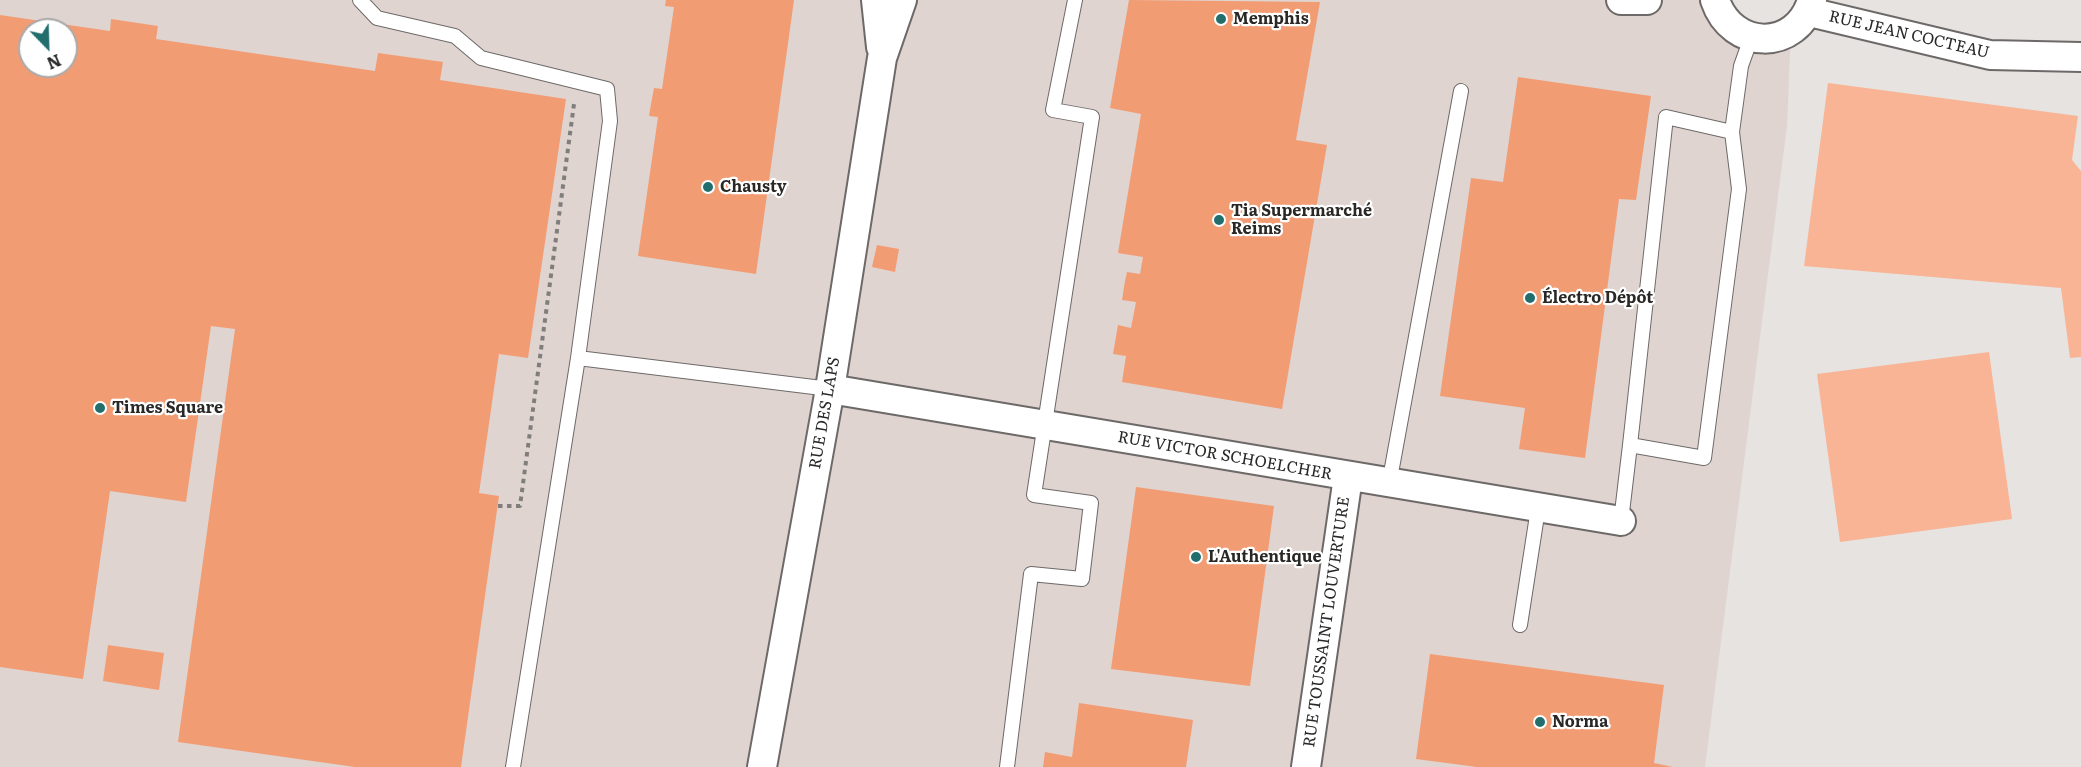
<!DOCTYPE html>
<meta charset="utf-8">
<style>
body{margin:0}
#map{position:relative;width:2081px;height:767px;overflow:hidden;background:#e6e3e1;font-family:Literata,serif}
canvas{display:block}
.north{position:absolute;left:18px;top:18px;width:60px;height:60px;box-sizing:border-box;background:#fff;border:2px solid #a9a9a9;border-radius:50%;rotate:157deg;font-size:16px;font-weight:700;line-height:24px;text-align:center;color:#292827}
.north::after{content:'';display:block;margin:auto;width:21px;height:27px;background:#226e6d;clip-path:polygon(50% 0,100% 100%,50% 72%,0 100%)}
</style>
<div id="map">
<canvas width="2081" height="767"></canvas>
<div class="north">N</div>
</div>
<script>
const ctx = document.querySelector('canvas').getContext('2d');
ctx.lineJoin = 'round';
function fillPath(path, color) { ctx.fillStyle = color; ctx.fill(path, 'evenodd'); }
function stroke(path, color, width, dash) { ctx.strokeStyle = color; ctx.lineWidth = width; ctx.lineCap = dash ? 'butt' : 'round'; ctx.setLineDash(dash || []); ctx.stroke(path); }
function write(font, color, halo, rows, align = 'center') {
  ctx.font = font + ' Literata,serif'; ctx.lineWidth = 4.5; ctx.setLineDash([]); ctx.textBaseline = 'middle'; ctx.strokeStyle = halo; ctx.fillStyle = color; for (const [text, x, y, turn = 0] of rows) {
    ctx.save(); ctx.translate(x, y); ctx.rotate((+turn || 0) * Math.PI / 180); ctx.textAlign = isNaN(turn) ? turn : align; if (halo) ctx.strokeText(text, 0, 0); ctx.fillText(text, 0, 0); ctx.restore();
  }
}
const built = new Path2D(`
 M 0,0 L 1715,0 L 1721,16 L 1791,31 L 1787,126 L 1705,767 L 0,767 ZM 30,30 L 66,30 L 66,66 L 30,66 Z`);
const green = new Path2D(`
 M 1828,83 L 2078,116 L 2072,160 L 2081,171 L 2081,357 L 2070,358 L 2061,288 L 1804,266 Z
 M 1989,352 L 2012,519 L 1840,542 L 1817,374 Z`);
const building = new Path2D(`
 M 666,0 L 794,0 L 756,274 L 638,256 L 658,117 L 649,116 L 651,104 L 654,88 L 662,89 L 674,7 L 665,6 Z
 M 1129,0 L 1320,2 L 1296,140 L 1327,145 L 1282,409 L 1122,382 L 1126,356 L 1113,354 L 1118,325 L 1131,328 L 1136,302 L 1122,300 L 1125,281 L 1127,272 L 1140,274 L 1143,257 L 1118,253 L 1141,114 L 1110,108 Z
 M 0,15 L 110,31 L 111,19 L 158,26 L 156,39 L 375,71 L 378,53 L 443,62 L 440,80 L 566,99 L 528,358 L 499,354 L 479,493 L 499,496 L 461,767 L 355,767 L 178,742 L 235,329 L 211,326 L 186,502 L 110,491 L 83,679 L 0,667 ZM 30,30 L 66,30 L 66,66 L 30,66 Z
 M 1518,77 L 1651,96 L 1636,200 L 1619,199 L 1585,458 L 1519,449 L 1525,408 L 1440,396 L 1471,178 L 1503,182 Z
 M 877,245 L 899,249 L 895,272 L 872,267 Z
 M 1136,487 L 1274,506 L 1250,686 L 1111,669 Z
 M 108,645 L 164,653 L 159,690 L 103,681 Z
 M 1430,654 L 1664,685 L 1654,763 L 1673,767 L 1477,767 L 1416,759 Z
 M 1079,703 L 1193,720 L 1186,767 L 1043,767 L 1045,752 L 1072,757 Z`);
const path = new Path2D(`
 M 498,506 L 520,506 L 574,104`);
const lane = new Path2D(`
 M 360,0 L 377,18 L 455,36 L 481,58 L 607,89 L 610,121 L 578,358
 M 1630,445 L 1666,117 L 1732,132
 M 1389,484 L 1461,91
 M 1621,521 L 1630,445 L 1704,458 L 1739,189 L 1732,132 L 1741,66 L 1751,38
 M 1520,625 L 1538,509
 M 513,767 L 578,358 L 830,389
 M 1007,767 L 1031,574 L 1082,579 L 1091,503 L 1034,495 L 1092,117 L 1053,110 L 1075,0`);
const street = new Path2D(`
 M 876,0 L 881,47
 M 1621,0 L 1647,0
 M 1715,0 C 1732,51 1797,52 1812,0
 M 1809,12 L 1990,55 L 2081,57
 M 830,389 L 1621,521
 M 762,767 L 830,389 L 882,58 L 902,0
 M 1306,767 L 1348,477`);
const markers = [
 [1221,19,6,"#226e6d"],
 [708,187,6,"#226e6d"],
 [1219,220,6,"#226e6d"],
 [1530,298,6,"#226e6d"],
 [100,408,6,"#226e6d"],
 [1196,557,6,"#226e6d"],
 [1540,722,6,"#226e6d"]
];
const poiNames = [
 ["Memphis",1233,19],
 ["Chausty",720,187],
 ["Tia Supermarché",1231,211],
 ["Reims",1231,229],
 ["Électro Dépôt",1542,298],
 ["Times Square",112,408],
 ["L'Authentique",1208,557],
 ["Norma",1552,722]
];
const streetNames = [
 ["RUE JEAN COCTEAU",1909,35,13],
 ["RUE DES LAPS",825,413,-80],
 ["RUE VICTOR SCHOELCHER",1225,456,10],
 ["RUE TOUSSAINT LOUVERTURE",1327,622,-82]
];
fillPath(built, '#e0d4d0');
fillPath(green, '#f9b495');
fillPath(building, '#f29c74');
stroke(lane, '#6d6968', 16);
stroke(street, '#6d6968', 32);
stroke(path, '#807e7d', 4, [4.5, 4.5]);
stroke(lane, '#fff', 14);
stroke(street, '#fff', 28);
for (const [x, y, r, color] of markers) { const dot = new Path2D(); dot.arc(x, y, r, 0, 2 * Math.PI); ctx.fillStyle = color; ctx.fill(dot); stroke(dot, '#fff', 2); }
write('bold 16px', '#292827', '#fff', poiNames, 'left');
write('16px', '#292827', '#fff', streetNames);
</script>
